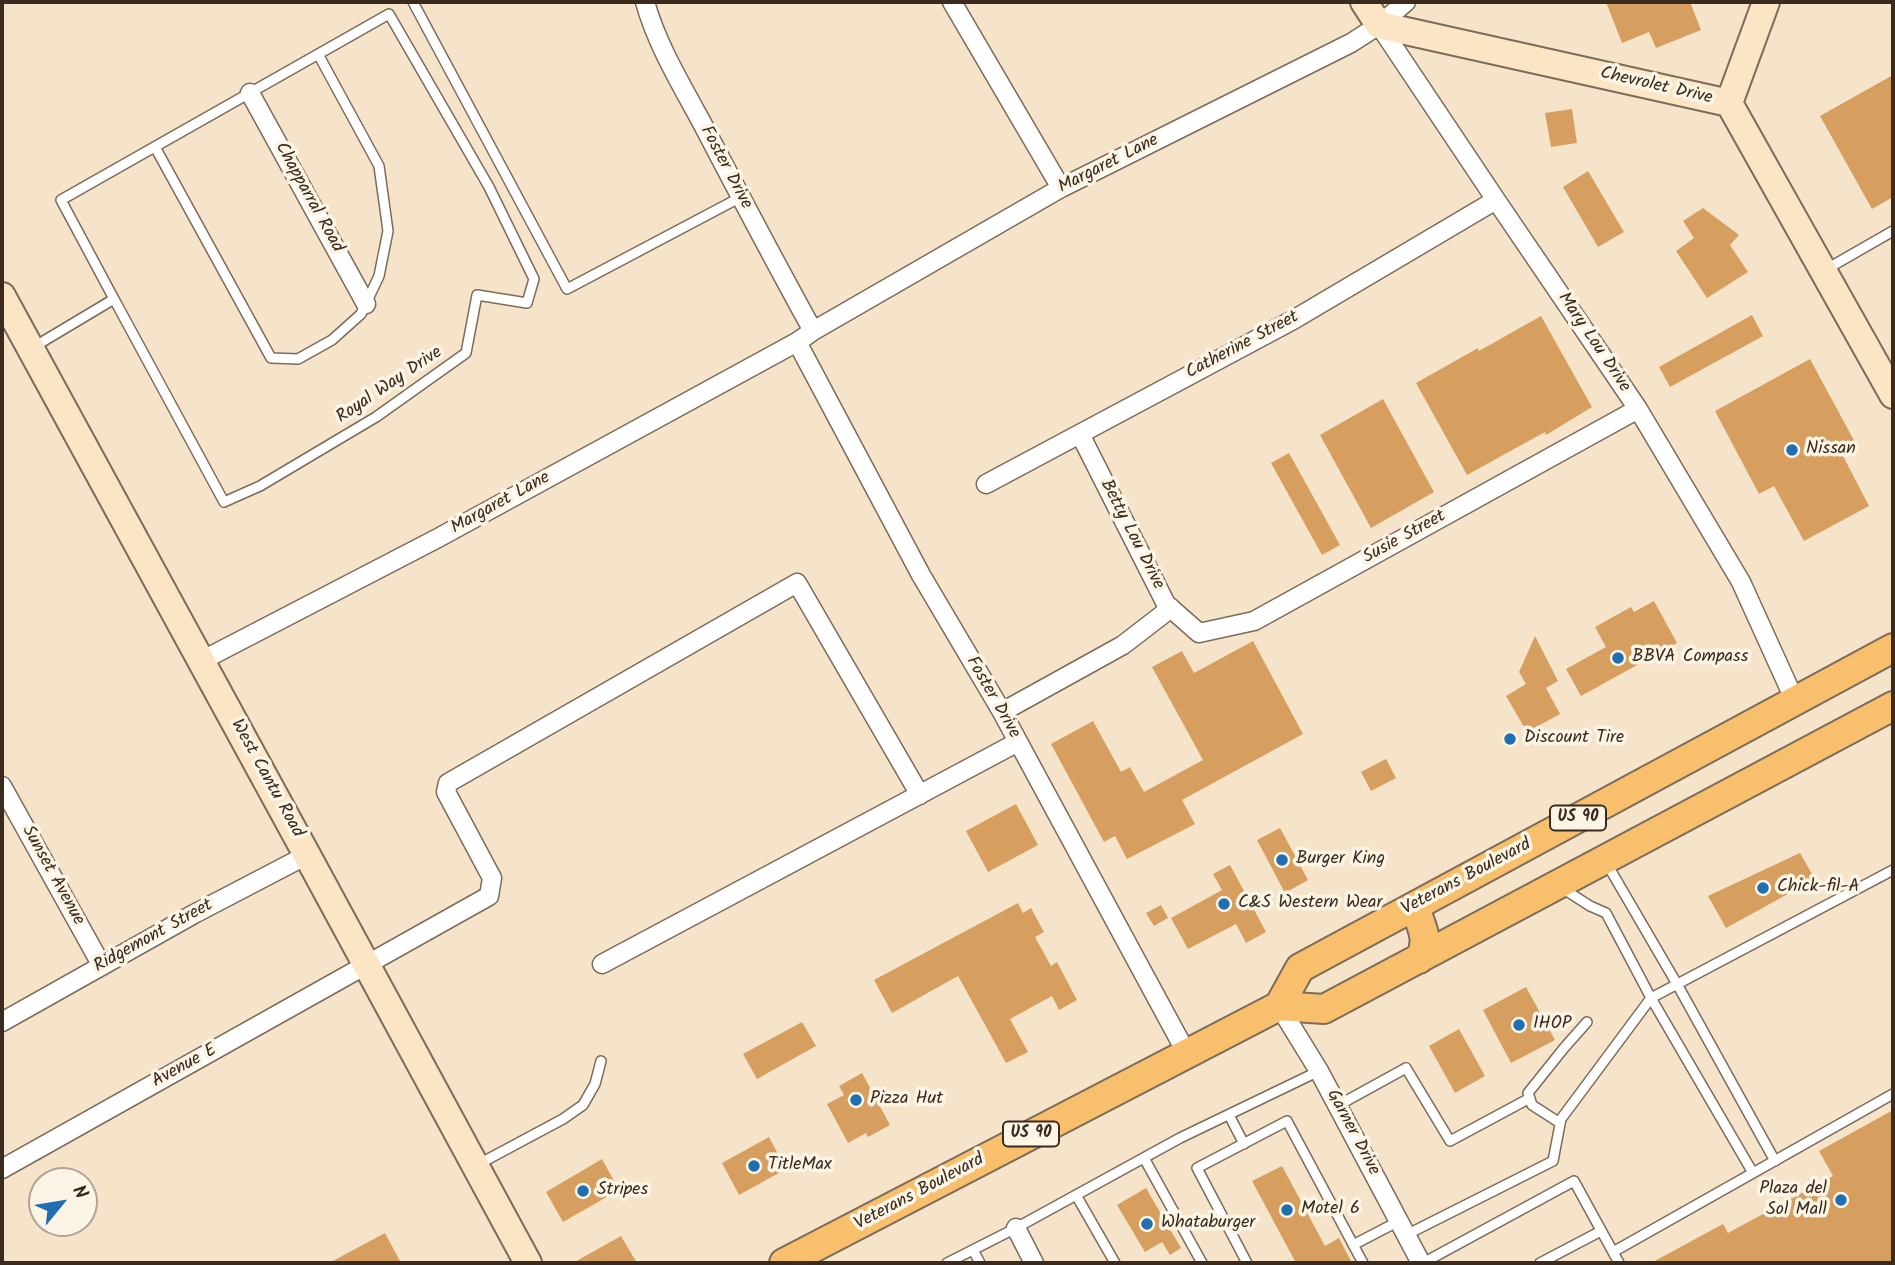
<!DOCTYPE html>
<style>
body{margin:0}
#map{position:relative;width:1895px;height:1265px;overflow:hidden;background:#f6e4ca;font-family:Kalam,sans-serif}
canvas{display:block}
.frame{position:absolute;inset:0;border:4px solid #3b2a1e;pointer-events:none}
.north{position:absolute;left:28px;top:1167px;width:70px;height:70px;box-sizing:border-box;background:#fcf5e5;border:2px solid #afa495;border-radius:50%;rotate:60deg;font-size:19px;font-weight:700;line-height:28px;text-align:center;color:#3b2a1e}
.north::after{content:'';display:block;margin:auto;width:24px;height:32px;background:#1f6fb2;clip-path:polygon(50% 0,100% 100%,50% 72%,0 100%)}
</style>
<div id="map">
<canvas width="1895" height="1265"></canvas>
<div class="frame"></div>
<div class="north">N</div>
</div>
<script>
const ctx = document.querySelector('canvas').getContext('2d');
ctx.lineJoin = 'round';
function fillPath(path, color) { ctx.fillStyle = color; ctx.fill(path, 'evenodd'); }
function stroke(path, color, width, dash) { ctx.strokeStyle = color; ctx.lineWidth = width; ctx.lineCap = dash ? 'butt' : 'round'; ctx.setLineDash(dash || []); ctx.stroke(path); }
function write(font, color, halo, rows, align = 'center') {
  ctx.font = font + ' Kalam,sans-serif'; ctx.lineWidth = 7; ctx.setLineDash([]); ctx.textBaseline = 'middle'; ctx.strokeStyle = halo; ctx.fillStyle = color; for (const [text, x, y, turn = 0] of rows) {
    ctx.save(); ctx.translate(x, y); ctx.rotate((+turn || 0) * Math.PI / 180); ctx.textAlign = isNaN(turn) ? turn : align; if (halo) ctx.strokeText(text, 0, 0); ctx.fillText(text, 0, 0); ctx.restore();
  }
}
const building = new Path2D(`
 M 1606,2 L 1690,2 L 1701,30 L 1656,48 L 1649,32 L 1622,43 Z
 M 1893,75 L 1893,197 L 1872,209 L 1820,116 Z
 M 1572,109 L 1577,143 L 1551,147 L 1545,113 Z
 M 1588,171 L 1624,232 L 1598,247 L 1563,187 Z
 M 1703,208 L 1739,235 L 1730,245 L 1748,272 L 1707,298 L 1676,251 L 1694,238 L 1683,221 Z
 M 1752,315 L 1763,336 L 1670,387 L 1659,367 Z
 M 1541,316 L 1592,407 L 1546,435 L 1545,432 L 1467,475 L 1416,383 L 1478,348 L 1479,351 Z
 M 1810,359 L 1857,446 L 1842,454 L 1869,506 L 1804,541 L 1774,486 L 1759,494 L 1715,411 Z
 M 1383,399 L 1434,492 L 1371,528 L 1320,435 Z
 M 1289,453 L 1340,545 L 1322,555 L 1271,463 Z
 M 1654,601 L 1677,643 L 1581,696 L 1566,669 L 1606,647 L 1595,627 L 1631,607 L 1634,612 Z
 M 1535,636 L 1558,681 L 1546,688 L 1560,714 L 1527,732 L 1506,696 L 1526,684 L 1519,672 Z
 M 1253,641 L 1303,734 L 1182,800 L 1195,824 L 1127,859 L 1115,836 L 1104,842 L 1051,744 L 1093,721 L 1121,772 L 1130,767 L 1144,792 L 1203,760 L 1152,667 L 1182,651 L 1194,673 Z
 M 1386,759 L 1396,778 L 1371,791 L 1361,772 Z
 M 1016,804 L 1038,845 L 988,872 L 966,831 Z
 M 1280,828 L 1308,880 L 1285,893 L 1257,840 Z
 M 1800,853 L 1815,879 L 1726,928 L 1708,896 Z
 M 1230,865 L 1266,932 L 1246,943 L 1236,924 L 1188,949 L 1171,918 L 1222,890 L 1213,874 Z
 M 1018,903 L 1023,913 L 1031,908 L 1044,932 L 1035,937 L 1051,966 L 1057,962 L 1077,1000 L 1059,1010 L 1052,996 L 1010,1019 L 1028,1052 L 1006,1063 L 958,976 L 892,1013 L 874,980 Z
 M 1161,905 L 1168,918 L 1154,926 L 1146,913 Z
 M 1526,987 L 1555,1040 L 1511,1063 L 1483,1010 Z
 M 802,1022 L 816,1046 L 757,1079 L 743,1054 Z
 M 1459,1029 L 1485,1076 L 1455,1093 L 1429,1046 Z
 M 862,1073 L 890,1125 L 868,1137 L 866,1133 L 848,1143 L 827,1104 L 844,1095 L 839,1086 Z
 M 1893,1110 L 1893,1263 L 1651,1263 L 1723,1224 L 1728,1233 L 1833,1176 L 1819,1151 Z
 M 769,1137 L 786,1169 L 739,1195 L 722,1163 Z
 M 602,1159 L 619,1190 L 563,1222 L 546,1192 Z
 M 1282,1166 L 1325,1246 L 1339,1238 L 1352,1263 L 1296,1263 L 1252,1181 Z
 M 1146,1188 L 1181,1248 L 1170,1255 L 1162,1242 L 1145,1252 L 1117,1205 Z
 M 385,1233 L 401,1263 L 329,1263 Z
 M 621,1236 L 637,1263 L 573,1263 Z`);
const lane = new Path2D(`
 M 413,2 L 567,289 L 741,197
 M 155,147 L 271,358 L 298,359 L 332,340 L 361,314 L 379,276 L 388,231 L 379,166 L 318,54
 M 1825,270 L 1893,231
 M 32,348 L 114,299 L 61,200 L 389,14 L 489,187 L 534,279 L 527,303 L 477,295 L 466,353 L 376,417 L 260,486 L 224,502 L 114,299
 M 1607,864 L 1677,984 L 1775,1161
 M 1562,888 L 1590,906 L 1606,913 L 1651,998 L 1753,1173
 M 1337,1106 L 1406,1068 L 1450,1141 L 1530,1098
 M 1229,1115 L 1244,1144
 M 1560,1123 L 1532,1105 L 1528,1093 L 1564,1048 L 1587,1022
 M 1144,1158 L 1202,1263
 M 477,1165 L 563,1119 L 583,1105 L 595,1084 L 601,1061
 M 1076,1195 L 1115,1263
 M 1406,1235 L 1553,1161 L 1561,1119 L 1651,998 L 1893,870
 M 1353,1245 L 1399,1221
 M 973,1250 L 980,1263
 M 1613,1252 L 1893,1094
 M 947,1263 L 1016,1228 L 1180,1138 L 1319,1071
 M 1247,1263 L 1197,1168 L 1287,1121 L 1363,1263
 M 1423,1263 L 1574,1181 L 1619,1263
 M 1540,1263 L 1601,1231`);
const street = new Path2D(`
 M 645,2 C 657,45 681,84 702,123 C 738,192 775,262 813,331
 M 952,2 L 1061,188
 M 1379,25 L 1496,200 L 1638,409 L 1741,582 L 1795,701
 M 250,93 L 366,304
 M 797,342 L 921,575 L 1002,712 L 1187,1054
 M 1080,434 L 1166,604 L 1199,633 L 1254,621 L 1638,409
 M 986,484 L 1293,320 L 1496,200
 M 201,661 L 438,538 L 797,342 L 813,331 L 1061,188 L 1351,43 L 1379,25 L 1406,2
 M 1002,712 L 1123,645 L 1171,608
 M 2,786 L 102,966
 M 602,964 L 1018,742
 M 1279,1006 L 1319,1071 L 1421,1263
 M 2,1022 L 194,914 L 307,855
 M 2,1169 L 489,896 L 492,878 L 446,792 L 448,783 L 797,583 L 920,795
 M 1016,1228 L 1034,1263`);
const secondary = new Path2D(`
 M 1364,2 L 1379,25 L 1729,103 L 1893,395
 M 1729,103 L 1766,2
 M 2,296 L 307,855 L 528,1263`);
const primary = new Path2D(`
 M 1414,907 C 1421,924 1431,942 1419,959
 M 1279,1006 L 1300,968 L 1893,648
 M 784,1263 L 1279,1006 L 1324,1009 L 1893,706`);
const markers = [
 [1792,450,7,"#1f6fb2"],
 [1618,658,7,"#1f6fb2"],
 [1510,739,7,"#1f6fb2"],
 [1282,860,7,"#1f6fb2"],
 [1763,888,7,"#1f6fb2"],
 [1224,904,7,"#1f6fb2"],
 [1519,1025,7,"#1f6fb2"],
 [856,1100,7,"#1f6fb2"],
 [754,1166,7,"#1f6fb2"],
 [583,1191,7,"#1f6fb2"],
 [1841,1200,7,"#1f6fb2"],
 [1287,1210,7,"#1f6fb2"],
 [1147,1224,7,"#1f6fb2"]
];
const shields = [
 [1578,818,56],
 [1031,1134,56]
];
const shieldNames = [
 ["US 90",1578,818],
 ["US 90",1031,1134]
];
const streetNames = [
 ["Chevrolet Drive",1656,87,13],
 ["Margaret Lane",1109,165,-27],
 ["Foster Drive",725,168,62],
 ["Chapparral Road",308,198,61],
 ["Mary Lou Drive",1593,343,56],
 ["Catherine Street",1243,346,-28],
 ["Royal Way Drive",390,386,-34],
 ["Margaret Lane",501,504,-29],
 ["Betty Lou Drive",1131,535,63],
 ["Susie Street",1405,538,-29],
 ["Foster Drive",992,698,60],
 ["West Cantu Road",266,779,61],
 ["Sunset Avenue",52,876,61],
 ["Veterans Boulevard",1467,878,-28],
 ["Ridgemont Street",154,937,-29],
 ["Avenue E",185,1067,-29],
 ["Garner Drive",1352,1133,62],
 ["Veterans Boulevard",920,1193,-28]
];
const poiNames = [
 ["Nissan",1806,450],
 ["BBVA Compass",1632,658],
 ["Discount Tire",1524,739],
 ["Burger King",1296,860],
 ["Chick-fil-A",1777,888],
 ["C&S Western Wear",1238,904],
 ["IHOP",1533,1025],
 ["Pizza Hut",870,1100],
 ["TitleMax",768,1166],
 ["Plaza del",1827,1190,"right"],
 ["Sol Mall",1827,1211,"right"],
 ["Stripes",597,1191],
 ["Motel 6",1301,1210],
 ["Whataburger",1161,1224]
];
fillPath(building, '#d79f5f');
stroke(lane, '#7c6b5a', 12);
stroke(street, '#7c6b5a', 21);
stroke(secondary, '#7c6b5a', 30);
stroke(primary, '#7c6b5a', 32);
stroke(lane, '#fff', 9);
stroke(street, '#fff', 18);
stroke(secondary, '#fce5c4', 26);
stroke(primary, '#f8bf6c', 28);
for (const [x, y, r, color] of markers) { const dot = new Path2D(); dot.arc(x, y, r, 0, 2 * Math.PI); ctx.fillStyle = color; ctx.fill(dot); stroke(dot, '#fcf5e5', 2.5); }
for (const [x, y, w] of shields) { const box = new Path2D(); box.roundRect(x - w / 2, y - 12.5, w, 25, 5); ctx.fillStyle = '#fcf5e5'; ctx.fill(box); stroke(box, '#3b2a1e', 2); }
write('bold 16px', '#3b2a1e', null, shieldNames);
write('18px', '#3b2a1e', '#fcf5e5', streetNames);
write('18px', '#3b2a1e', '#fcf5e5', poiNames, 'left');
</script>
